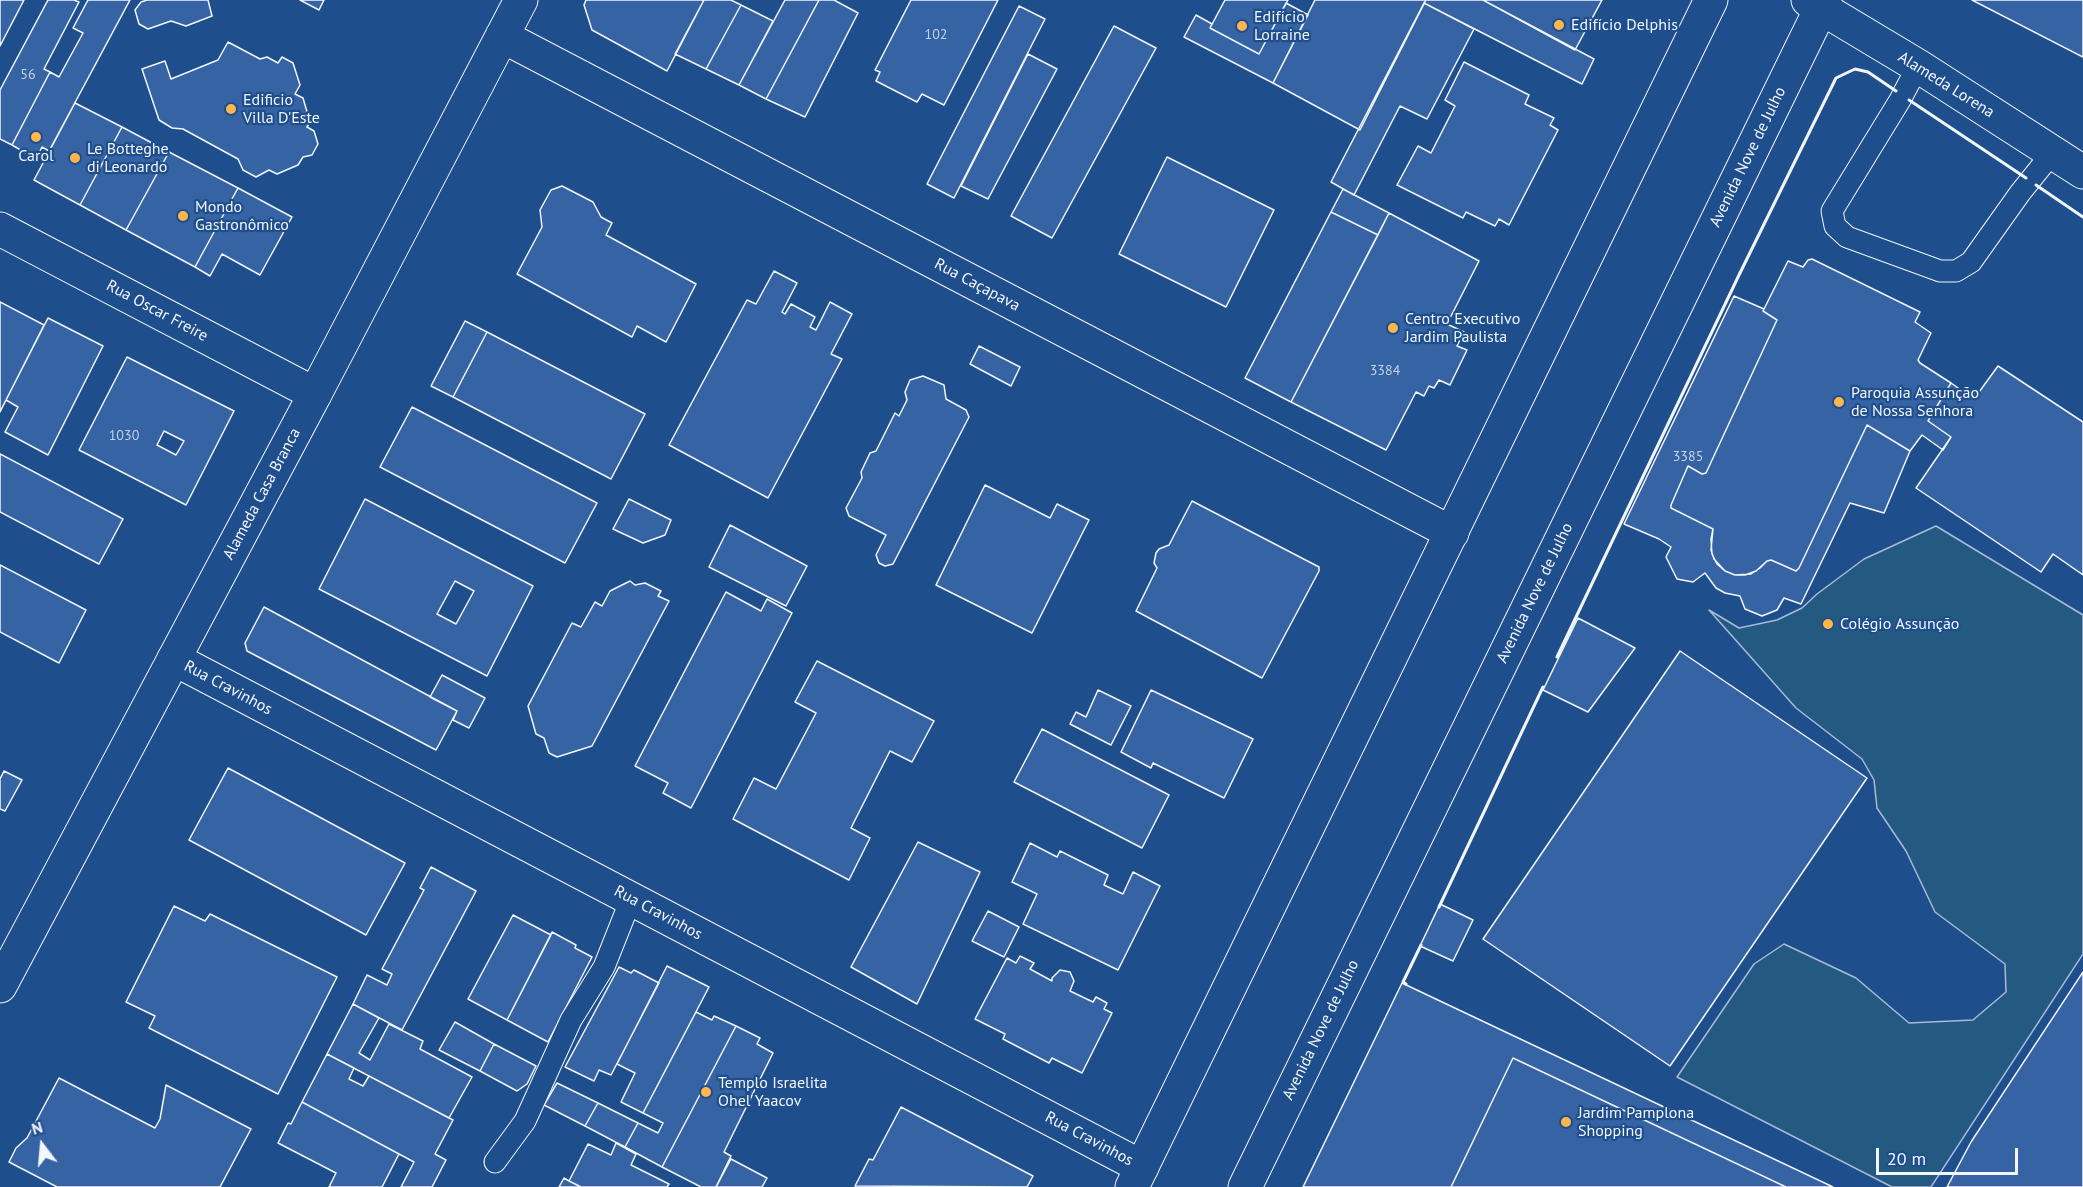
<!DOCTYPE html>
<meta charset="utf-8">
<style>
body{margin:0}
#map{position:relative;width:2083px;height:1187px;overflow:hidden;background:#1f4e8c;font-family:"PT Sans",sans-serif}
canvas{display:block}
.north{position:absolute;left:12px;top:1115px;width:60px;height:60px;-webkit-text-stroke:4px #1f4e8c;paint-order:stroke;rotate:344deg;font-size:16px;font-weight:700;line-height:24px;text-align:center;color:#f2f6ff}
.north::after{content:'';display:block;margin:auto;width:21px;height:27px;background:#f2f6ff;clip-path:polygon(50% 0,100% 100%,50% 72%,0 100%)}
.scale{position:absolute;left:1876px;top:1148px;width:142px;height:27px;box-sizing:border-box;border:3px solid #f2f6ff;border-top:0;padding-left:8px;font-size:18px;line-height:21px;white-space:nowrap;color:#f2f6ff;-webkit-text-stroke:4px #1f4e8c;paint-order:stroke}
</style>
<div id="map">
<canvas width="2083" height="1187"></canvas>
<div class="north">N</div>
<div class="scale">20 m</div>
</div>
<script>
const ctx = document.querySelector('canvas').getContext('2d');
ctx.lineJoin = 'round';
function fillPath(path, color) { ctx.fillStyle = color; ctx.fill(path, 'evenodd'); }
function stroke(path, color, width, dash) { ctx.strokeStyle = color; ctx.lineWidth = width; ctx.lineCap = dash ? 'butt' : 'round'; ctx.setLineDash(dash || []); ctx.stroke(path); }
function write(font, color, halo, rows, align = 'center') {
  ctx.font = font + ' "PT Sans",sans-serif'; ctx.lineWidth = 4.5; ctx.setLineDash([]); ctx.textBaseline = 'middle'; ctx.strokeStyle = halo; ctx.fillStyle = color; for (const [text, x, y, turn = 0] of rows) {
    ctx.save(); ctx.translate(x, y); ctx.rotate((+turn || 0) * Math.PI / 180); ctx.textAlign = isNaN(turn) ? turn : align; if (halo) ctx.strokeText(text, 0, 0); ctx.fillText(text, 0, 0); ctx.restore();
  }
}
const green = new Path2D(`
 M 1936,526 L 2083,615 L 2083,954 L 1931,1187 L 1892,1187 L 1677,1077 L 1754,964 L 1784,944 L 1856,978 L 1909,1023 L 1973,1020 L 2006,992 L 2005,964 L 1935,912 L 1906,851 L 1877,808 L 1874,780 L 1862,759 L 1796,708 L 1709,610 L 1739,628 L 1777,620 L 1802,608 L 1817,594 L 1864,559 Z`);
const building = new Path2D(`
 M 0,0 L 24,0 L 0,46 Z
 M 48,0 L 74,0 L 79,2 L 44,69 L 50,72 L 12,145 L 0,139 L 0,90 Z
 M 88,0 L 130,0 L 49,151 L 42,147 L 36,159 L 12,145 L 50,72 L 59,77 L 83,33 L 73,28 Z
 M 147,0 L 208,0 L 212,16 L 186,26 L 171,21 L 148,29 L 139,24 L 135,10 L 141,2 Z
 M 300,0 L 324,0 L 319,10 Z
 M 586,0 L 704,0 L 667,71 L 592,30 L 584,5 Z
 M 704,0 L 731,0 L 741,5 L 706,69 L 675,54 Z
 M 785,0 L 819,0 L 766,99 L 739,85 Z
 M 819,0 L 834,0 L 858,13 L 805,117 L 766,99 Z
 M 911,0 L 998,0 L 944,105 L 922,94 L 917,102 L 876,81 L 880,72 L 875,70 Z
 M 1225,0 L 1288,0 L 1259,54 L 1210,28 Z
 M 1315,0 L 1426,0 L 1360,130 L 1273,83 Z
 M 1426,0 L 1483,0 L 1594,59 L 1582,84 L 1424,3 Z
 M 1483,0 L 1602,0 L 1575,50 Z
 M 1972,0 L 2083,0 L 2083,57 Z
 M 1286,3 L 1308,15 L 1273,83 L 1184,37 L 1196,15 L 1212,24 L 1210,28 L 1259,54 Z
 M 1424,3 L 1474,29 L 1427,119 L 1400,106 L 1354,195 L 1331,182 Z
 M 741,5 L 773,21 L 739,85 L 706,69 Z
 M 1019,6 L 1045,19 L 954,198 L 927,184 Z
 M 1114,26 L 1156,48 L 1052,238 L 1011,216 Z
 M 228,42 L 260,59 L 267,57 L 278,63 L 282,57 L 293,63 L 300,85 L 295,94 L 303,98 L 310,122 L 307,127 L 314,131 L 318,144 L 312,155 L 303,157 L 298,165 L 277,174 L 269,170 L 256,177 L 243,170 L 238,159 L 183,129 L 172,128 L 159,120 L 142,69 L 165,61 L 171,79 L 218,60 Z
 M 1028,54 L 1057,69 L 988,199 L 961,186 Z
 M 1464,62 L 1529,95 L 1525,104 L 1554,118 L 1550,125 L 1558,130 L 1509,225 L 1499,219 L 1495,226 L 1466,212 L 1463,218 L 1397,185 L 1418,146 L 1431,153 L 1455,106 L 1445,100 Z
 M 75,103 L 122,127 L 80,205 L 34,180 Z
 M 122,127 L 169,152 L 126,230 L 80,205 Z
 M 169,152 L 238,188 L 195,267 L 126,230 Z
 M 1167,157 L 1274,210 L 1226,307 L 1119,254 Z
 M 562,186 L 593,202 L 601,217 L 612,223 L 606,235 L 696,284 L 666,342 L 637,326 L 632,337 L 517,274 L 542,227 L 540,210 L 551,190 Z
 M 238,188 L 292,217 L 260,275 L 222,254 L 210,276 L 195,267 Z
 M 1343,189 L 1389,213 L 1378,235 L 1331,212 Z
 M 1331,212 L 1378,235 L 1291,402 L 1245,378 Z
 M 1389,213 L 1479,261 L 1447,324 L 1464,332 L 1457,346 L 1467,350 L 1450,385 L 1439,380 L 1434,388 L 1429,386 L 1424,396 L 1416,392 L 1386,450 L 1291,402 Z
 M 1812,259 L 1920,312 L 1915,322 L 1931,333 L 1918,360 L 1920,363 L 1951,383 L 1928,421 L 1951,437 L 1943,450 L 1922,435 L 1910,451 L 1867,425 L 1799,568 L 1796,571 L 1771,560 L 1767,561 L 1760,568 L 1751,574 L 1735,575 L 1725,571 L 1714,559 L 1711,550 L 1713,529 L 1671,508 L 1671,505 L 1688,466 L 1702,474 L 1706,473 L 1777,320 L 1763,311 L 1788,261 L 1803,267 L 1808,260 Z
 M 774,271 L 797,283 L 782,312 L 785,314 L 791,304 L 815,317 L 810,327 L 816,330 L 830,302 L 852,314 L 831,354 L 842,359 L 768,498 L 669,445 L 747,300 L 756,304 Z
 M 1734,296 L 1764,309 L 1763,311 L 1777,320 L 1706,473 L 1702,474 L 1688,466 L 1671,505 L 1671,508 L 1713,529 L 1711,539 L 1712,554 L 1717,564 L 1725,571 L 1735,575 L 1745,575 L 1756,571 L 1767,561 L 1771,560 L 1796,571 L 1799,568 L 1867,425 L 1910,451 L 1884,513 L 1850,503 L 1801,604 L 1784,598 L 1777,610 L 1762,616 L 1745,609 L 1740,596 L 1725,593 L 1716,588 L 1705,573 L 1693,582 L 1677,579 L 1666,557 L 1671,547 L 1659,539 L 1624,524 Z
 M 0,302 L 44,325 L 0,412 Z
 M 48,318 L 103,346 L 48,455 L 5,432 L 18,407 L 6,400 Z
 M 465,321 L 487,332 L 453,397 L 431,386 Z
 M 487,332 L 645,414 L 611,479 L 453,397 Z
 M 979,346 L 1020,367 L 1011,386 L 970,364 Z
 M 127,357 L 234,411 L 186,505 L 79,450 ZM 164,431 L 184,441 L 176,455 L 157,445 Z
 M 1998,366 L 2083,422 L 2083,575 L 2053,554 L 2041,572 L 1916,488 L 1951,437 L 1928,421 L 1951,383 L 1974,399 Z
 M 923,376 L 944,385 L 946,399 L 966,410 L 969,417 L 893,564 L 885,566 L 879,563 L 876,555 L 886,535 L 849,516 L 846,508 L 862,478 L 861,472 L 870,453 L 876,451 L 895,413 L 899,416 L 907,400 L 905,392 L 910,380 Z
 M 412,407 L 597,503 L 565,563 L 380,467 Z
 M 0,454 L 123,519 L 99,564 L 0,512 Z
 M 985,485 L 1050,518 L 1057,504 L 1089,520 L 1032,633 L 936,585 Z
 M 365,499 L 533,586 L 487,676 L 319,589 Z
 M 629,499 L 671,520 L 665,535 L 643,543 L 613,529 Z
 M 1192,501 L 1319,567 L 1319,571 L 1262,678 L 1136,611 L 1157,568 L 1154,563 L 1156,553 L 1159,549 L 1169,545 Z
 M 730,525 L 807,566 L 786,606 L 709,567 Z
 M 0,565 L 86,610 L 59,663 L 0,632 Z
 M 455,581 L 474,591 L 456,624 L 437,614 Z
 M 630,581 L 635,585 L 645,583 L 661,591 L 658,596 L 669,601 L 592,746 L 557,757 L 549,753 L 544,738 L 536,734 L 528,706 L 572,623 L 581,627 L 595,602 L 602,606 L 610,591 Z
 M 726,592 L 761,611 L 767,599 L 792,613 L 691,808 L 663,793 L 668,783 L 635,766 Z
 M 264,607 L 457,711 L 436,750 L 247,651 L 245,643 Z
 M 1578,618 L 1635,648 L 1588,712 L 1543,690 Z
 M 1680,651 L 1867,778 L 1670,1066 L 1483,939 Z
 M 817,661 L 934,721 L 912,762 L 890,751 L 851,828 L 870,838 L 849,880 L 733,819 L 754,778 L 776,789 L 816,713 L 795,702 Z
 M 442,675 L 485,698 L 469,728 L 453,720 L 457,711 L 430,697 Z
 M 1098,690 L 1131,706 L 1111,745 L 1070,724 L 1076,712 L 1086,717 Z
 M 1151,690 L 1253,739 L 1224,798 L 1153,763 L 1151,768 L 1121,752 Z
 M 1042,729 L 1169,795 L 1142,848 L 1014,782 Z
 M 228,768 L 405,863 L 366,935 L 189,840 Z
 M 4,771 L 22,780 L 5,811 L 0,809 L 0,779 Z
 M 918,842 L 980,872 L 917,1004 L 851,967 Z
 M 1030,843 L 1057,857 L 1060,851 L 1108,875 L 1104,885 L 1123,894 L 1133,872 L 1160,886 L 1118,970 L 1023,924 L 1037,894 L 1012,882 Z
 M 431,867 L 476,891 L 402,1030 L 353,1004 L 367,975 L 387,985 L 392,974 L 382,969 L 424,890 L 420,888 Z
 M 1440,904 L 1473,920 L 1453,961 L 1420,946 Z
 M 174,906 L 205,921 L 210,914 L 337,977 L 278,1094 L 149,1028 L 155,1016 L 126,1002 Z
 M 988,911 L 1019,927 L 1004,957 L 972,941 Z
 M 513,915 L 551,935 L 507,1020 L 468,999 Z
 M 552,932 L 576,945 L 575,948 L 592,957 L 548,1042 L 507,1020 Z
 M 1020,956 L 1034,963 L 1030,969 L 1052,981 L 1052,978 L 1060,970 L 1070,972 L 1074,981 L 1070,991 L 1093,1002 L 1096,997 L 1107,1003 L 1104,1009 L 1112,1013 L 1082,1073 L 1052,1058 L 1049,1063 L 1003,1039 L 1005,1034 L 975,1019 L 1007,958 L 1016,963 Z
 M 667,966 L 709,987 L 643,1113 L 621,1102 L 635,1073 L 617,1064 Z
 M 619,967 L 631,973 L 634,970 L 659,983 L 611,1075 L 599,1070 L 594,1081 L 565,1067 Z
 M 2083,972 L 2083,1187 L 1947,1187 L 1971,1142 Z
 M 1402,983 L 1833,1187 L 1786,1187 L 1513,1058 L 1451,1187 L 1303,1187 Z
 M 353,1004 L 379,1018 L 359,1053 L 370,1060 L 389,1024 L 423,1041 L 420,1049 L 472,1077 L 449,1118 L 327,1054 Z
 M 696,1012 L 712,1020 L 714,1016 L 736,1026 L 662,1167 L 625,1147 L 638,1123 L 658,1133 L 663,1123 L 643,1113 Z
 M 455,1022 L 494,1044 L 480,1071 L 439,1050 Z
 M 736,1026 L 760,1038 L 757,1044 L 773,1053 L 724,1152 L 731,1156 L 716,1187 L 701,1187 L 662,1167 Z
 M 494,1044 L 536,1066 L 527,1084 L 517,1091 L 480,1071 Z
 M 327,1054 L 354,1068 L 349,1079 L 363,1086 L 369,1076 L 453,1120 L 435,1154 L 446,1160 L 432,1187 L 401,1187 L 414,1162 L 302,1102 Z
 M 1513,1058 L 1786,1187 L 1451,1187 Z
 M 59,1078 L 155,1128 L 160,1119 L 166,1085 L 251,1129 L 220,1187 L 57,1187 L 9,1162 L 16,1148 L 27,1138 Z
 M 557,1083 L 598,1103 L 585,1126 L 544,1105 Z
 M 302,1102 L 399,1154 L 382,1187 L 329,1187 L 336,1173 L 278,1143 L 288,1123 L 291,1124 Z
 M 598,1103 L 638,1123 L 625,1147 L 585,1126 Z
 M 901,1107 L 1033,1176 L 1027,1187 L 855,1186 L 869,1159 L 873,1160 Z
 M 616,1143 L 636,1154 L 631,1165 L 669,1184 L 667,1187 L 581,1187 L 569,1181 L 588,1144 L 611,1155 Z
 M 731,1159 L 767,1178 L 762,1187 L 716,1187 Z
 M 564,1178 L 569,1181 L 581,1187 L 559,1187 Z`);
const lane = new Path2D(`
 M 1918,66 L 1900,100 L 1832,211 L 1835,226 L 1847,237 L 1940,271 L 1956,271 L 1971,262 L 2020,193 L 2053,152
 M 495,1162 L 525,1121 L 571,1020 L 604,967 L 631,899`);
const street = new Path2D(`
 M 1808,0 L 1918,66 L 2083,172
 M 502,36 L 1452,533
 M 315,394 L 521,0
 M 174,659 L 1142,1167`);
const secondary = new Path2D(`
 M 0,229 L 315,394 L 0,986`);
const primary = new Path2D(`
 M 1132,1187 L 1711,0
 M 1245,1187 L 1825,0`);
const fence = new Path2D(`
 M 1909,100 L 2026,178
 M 2036,185 L 2083,217
 M 1739,275 L 1836,78 L 1855,69 L 1868,72 L 1896,91`);
const wall = new Path2D(`
 M 1909,100 L 2026,178
 M 2036,185 L 2083,217
 M 1557,657 L 1739,275 L 1836,78 L 1855,69 L 1868,72 L 1896,91
 M 1439,907 L 1543,687
 M 1406,984 L 1403,982 L 1421,945`);
const markers = [
 [1559,25,6,"#ffb74d"],
 [1242,26,6,"#ffb74d"],
 [231,109,6,"#ffb74d"],
 [36,137,6,"#ffb74d"],
 [75,158,6,"#ffb74d"],
 [183,216,6,"#ffb74d"],
 [1393,328,6,"#ffb74d"],
 [1839,402,6,"#ffb74d"],
 [1828,624,6,"#ffb74d"],
 [706,1092,6,"#ffb74d"],
 [1566,1122,6,"#ffb74d"]
];
const numberNames = [
 ["102",936,35],
 ["56",28,75],
 ["3384",1385,371],
 ["1030",124,436],
 ["3385",1688,457]
];
const poiNames = [
 ["Edifício",1254,17],
 ["Lorraine",1254,35],
 ["Edifício Delphis",1571,25],
 ["Edificio",243,100],
 ["Villa D'Este",243,118],
 ["Le Botteghe",87,149],
 ["di Leonardo",87,167],
 ["Carol",36,156,"center"],
 ["Mondo",195,207],
 ["Gastronômico",195,225],
 ["Centro Executivo",1405,319],
 ["Jardim Paulista",1405,337],
 ["Paroquia Assunção",1851,393],
 ["de Nossa Senhora",1851,411],
 ["Colégio Assunção",1840,624],
 ["Templo Israelita",718,1083],
 ["Ohel Yaacov",718,1101],
 ["Jardim Pamplona",1578,1113],
 ["Shopping",1578,1131]
];
const streetNames = [
 ["Alameda Lorena",1946,85,32],
 ["Avenida Nove de Julho",1748,157,-64],
 ["Rua Caçapava",977,285,28],
 ["Rua Oscar Freire",157,311,28],
 ["Alameda Casa Branca",262,494,-62],
 ["Avenida Nove de Julho",1535,593,-64],
 ["Rua Cravinhos",228,688,28],
 ["Rua Cravinhos",658,913,28],
 ["Avenida Nove de Julho",1321,1030,-64],
 ["Rua Cravinhos",1089,1139,28]
];
fillPath(green, '#245a82');
stroke(green, '#a8bbd7', 1.5);
fillPath(building, '#3563a3');
stroke(building, '#f2f6ff', 1.5);
stroke(lane, '#f2f6ff', 23);
stroke(street, '#f2f6ff', 35);
stroke(secondary, '#f2f6ff', 35);
stroke(primary, '#f2f6ff', 35);
stroke(lane, '#1f4e8c', 21);
stroke(street, '#1f4e8c', 33);
stroke(secondary, '#1f4e8c', 33);
stroke(primary, '#1f4e8c', 33);
stroke(fence, '#f2f6ff', 1.5, [8, 3]);
stroke(wall, '#f2f6ff', 3);
for (const [x, y, r, color] of markers) { const dot = new Path2D(); dot.arc(x, y, r, 0, 2 * Math.PI); ctx.fillStyle = color; ctx.fill(dot); stroke(dot, '#1f4e8c', 2); }
write('14px', '#c3d1e8', null, numberNames);
write('16px', '#f2f6ff', '#1f4e8c', poiNames, 'left');
write('16px', '#f2f6ff', '#1f4e8c', streetNames);
</script>
